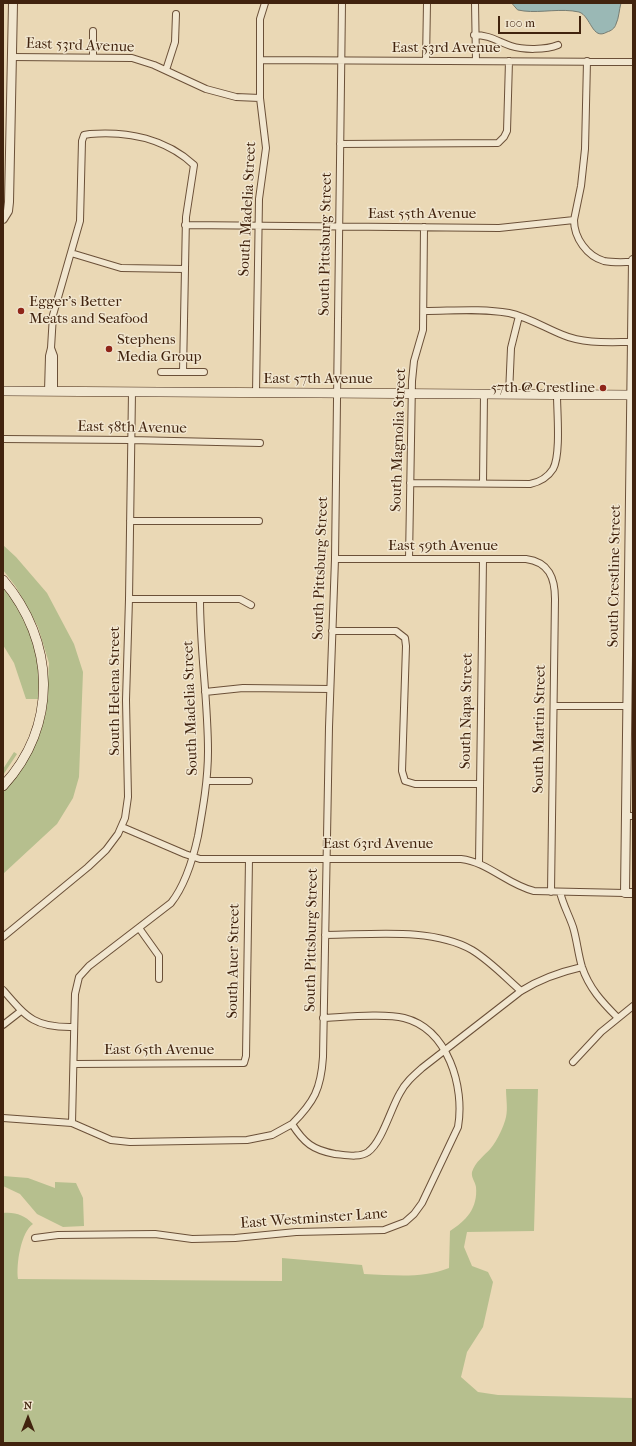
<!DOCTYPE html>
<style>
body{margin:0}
#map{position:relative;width:636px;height:1446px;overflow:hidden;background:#ead8b5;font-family:"IM FELL French Canon",serif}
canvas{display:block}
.frame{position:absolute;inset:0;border:4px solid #41230e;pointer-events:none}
.north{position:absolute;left:8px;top:1398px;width:40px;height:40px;-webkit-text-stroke:3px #f1e6cf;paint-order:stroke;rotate:0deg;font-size:11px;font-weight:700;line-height:16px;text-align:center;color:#41230e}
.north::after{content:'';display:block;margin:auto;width:14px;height:18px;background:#41230e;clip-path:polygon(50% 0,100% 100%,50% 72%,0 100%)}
.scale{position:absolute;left:498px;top:16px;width:83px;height:18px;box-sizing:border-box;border:2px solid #41230e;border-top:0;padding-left:5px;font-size:12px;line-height:14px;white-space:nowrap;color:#41230e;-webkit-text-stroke:3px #f1e6cf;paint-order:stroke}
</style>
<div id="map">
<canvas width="636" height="1446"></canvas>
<div class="frame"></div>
<div class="north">N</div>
<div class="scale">100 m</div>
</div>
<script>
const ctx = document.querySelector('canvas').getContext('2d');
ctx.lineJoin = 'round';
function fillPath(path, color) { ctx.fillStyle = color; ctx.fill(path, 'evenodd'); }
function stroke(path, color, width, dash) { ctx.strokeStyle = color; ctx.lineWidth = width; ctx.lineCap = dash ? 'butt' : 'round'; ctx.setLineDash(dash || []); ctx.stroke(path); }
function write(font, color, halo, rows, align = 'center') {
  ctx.font = font + ' "IM FELL French Canon",serif'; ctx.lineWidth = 3; ctx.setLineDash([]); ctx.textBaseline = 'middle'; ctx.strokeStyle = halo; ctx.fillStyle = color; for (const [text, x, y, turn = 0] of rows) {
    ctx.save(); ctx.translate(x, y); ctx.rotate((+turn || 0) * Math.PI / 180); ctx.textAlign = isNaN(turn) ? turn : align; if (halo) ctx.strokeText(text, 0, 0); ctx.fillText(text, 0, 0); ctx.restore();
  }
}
const green = new Path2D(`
 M 3,545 L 16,557 L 47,593 L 74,644 L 83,672 L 79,777 L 73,798 L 57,824 L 3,874 L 3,793 L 39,737 L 46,712 L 49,663 L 38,627 L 16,587 L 3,570 Z
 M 3,585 C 30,617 43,657 38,699 L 26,699 L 14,663 L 3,645 Z
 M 14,752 L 17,754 L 3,775 L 3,769 Z
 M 506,1089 L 538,1089 L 534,1231 L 467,1232 L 464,1247 L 472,1266 L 488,1272 L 493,1282 L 483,1327 L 467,1352 L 461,1377 L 478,1392 L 498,1395 L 633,1398 L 633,1443 L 3,1443 L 3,1213 C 16,1212 24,1215 33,1224 C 21,1232 16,1264 18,1279 L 282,1281 L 282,1258 L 362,1265 L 364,1274 C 393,1275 421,1279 449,1268 L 450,1231 C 466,1221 478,1208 476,1187 C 475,1181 471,1178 472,1172 C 475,1162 485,1155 491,1148 C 497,1141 504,1126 506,1117 C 508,1109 506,1098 506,1089 Z
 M 3,1176 L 28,1178 L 55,1188 L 55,1182 L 76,1183 L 83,1198 L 84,1226 L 63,1227 L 37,1214 L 20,1194 L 3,1186 Z`);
const water = new Path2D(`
 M 512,3 L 621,3 C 619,10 619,18 616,24 C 615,28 611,31 607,32 C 592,41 591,16 579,12 C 561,8 541,13 524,11 L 518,10 Z`);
const minor = new Path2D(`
 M 475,3 L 476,61
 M 93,31 L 93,57
 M 474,35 C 489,35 497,41 511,46 C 523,50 546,50 558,45
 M 12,57 L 132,58 L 154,65 L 206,89 L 236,97 L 260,98
 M 260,60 L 633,62
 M 426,61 L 427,3
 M 166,70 L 175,42 L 176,14
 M 340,144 L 498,143 L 504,137 L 507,131 L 509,61
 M 574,220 L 581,186 L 585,149 L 587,61
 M 185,225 L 499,228 L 574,220 C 574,238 587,256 604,261 C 614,263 624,262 633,262
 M 71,253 L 121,268 L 185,269
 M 424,311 C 452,311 481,308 509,313 C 528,317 545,328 563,335 C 584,344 609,342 632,342
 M 51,348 L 54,356 L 54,391
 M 161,372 L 204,372
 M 48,391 L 49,356 L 51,348 L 53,315 L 80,221 L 82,141 L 84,135 L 90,134 C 128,131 166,139 194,165 L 186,217 L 183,372
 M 256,393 L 259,199 L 266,148 L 260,98 L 260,19 L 265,3
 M 509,394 L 511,348 L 519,316
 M 3,439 L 131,440 L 260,443
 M 410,483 L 530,484 C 540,482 548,477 553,469 C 561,455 557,412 557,395
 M 483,483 L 484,394
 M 130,521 L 259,521
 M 335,559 L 526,559 C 549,562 555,578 555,599 L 551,892
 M 409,559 L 412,381 L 414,361 L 423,330 L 424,227
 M 129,599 L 240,599 L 251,605
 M 332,631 L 396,631 L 405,638 L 406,646 L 402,771 L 405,781 L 415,784 L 479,784
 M 205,692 L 243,688 L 330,689
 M 554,706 L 627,706
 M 207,781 L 249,781
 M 627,816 L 633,816
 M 122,827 L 185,854 L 200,859 L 461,859 C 488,862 508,885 534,891 L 625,893
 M 479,863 L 483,559
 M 560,892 C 563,905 569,915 573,927 C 577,940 578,954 582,967 C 589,988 602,1002 617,1017
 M 139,928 L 159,956 L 159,979
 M 325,935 C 370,935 432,927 472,950 C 490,961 505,977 521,991
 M 3,937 L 88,867 L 106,850 L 118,834 L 125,818 L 128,797 L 126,700 L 129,599 L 132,392
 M 3,990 C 27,1018 35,1028 74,1027
 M 3,1025 L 21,1011
 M 573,1062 L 601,1032 L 633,1006
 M 74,1064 L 244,1063 L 246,1056 L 249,859
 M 3,1118 L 72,1123 L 111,1140 L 130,1142 L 247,1140 L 272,1135 L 292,1124 C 304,1143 313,1150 335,1154 C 346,1155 359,1158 368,1152 C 382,1142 391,1108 400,1093 C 405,1083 413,1076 422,1068 L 521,991 C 540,979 560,972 582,967
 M 72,1123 L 75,994 L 79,977 L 89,966 L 171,903 C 186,884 193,859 198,836 C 203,808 208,780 208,751 C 208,701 200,650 200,599
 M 292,1124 C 314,1102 321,1089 323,1057 L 329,727 L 335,559 L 342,3
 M 35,1238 L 58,1235 L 155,1234 L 192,1239 L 235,1238 L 296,1232 L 384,1230 L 405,1222 L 414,1214 L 422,1203 L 458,1127 C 465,1087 448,1029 404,1018 C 385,1013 344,1017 323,1018`);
const tertiary = new Path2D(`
 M 3,219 L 8,211 L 9,202 L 13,3
 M 633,260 L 625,893 L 633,893`);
const secondary = new Path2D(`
 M 3,391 L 633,395
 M 3,580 C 55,641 59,725 3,786`);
const markers = [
 [21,311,4,"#8f2418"],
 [109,349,4,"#8f2418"],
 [603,388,4,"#8f2418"]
];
const streetNames = [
 ["East 53rd Avenue",80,46,2],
 ["East 53rd Avenue",446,48],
 ["South Madelia Street",248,209,-87],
 ["East 55th Avenue",422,214],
 ["South Pittsburg Street",326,244,-89],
 ["East 57th Avenue",318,379],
 ["East 58th Avenue",132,428,1],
 ["South Magnolia Street",399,440,-88],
 ["East 59th Avenue",443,546],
 ["South Pittsburg Street",321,568,-88],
 ["South Crestline Street",615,576,-89],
 ["South Helena Street",115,691,-90],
 ["South Madelia Street",191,708,-92],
 ["South Napa Street",467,711,-89],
 ["South Martin Street",540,729,-89],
 ["East 63rd Avenue",378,844],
 ["South Pittsburg Street",312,940,-89],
 ["South Auer Street",234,961,-89],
 ["East 65th Avenue",159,1050],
 ["East Westminster Lane",314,1219,-4]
];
const poiNames = [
 ["Egger's Better",29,302],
 ["Meats and Seafood",29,319],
 ["Stephens",117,340],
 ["Media Group",117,357],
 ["57th @ Crestline",595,388,"right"]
];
fillPath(green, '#b6bf8e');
fillPath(water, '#9ab8b5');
stroke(water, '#767c72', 1);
stroke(minor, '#6b5038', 8);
stroke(tertiary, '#6b5038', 10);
stroke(secondary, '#41230e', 10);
stroke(minor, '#f1e6cf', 6);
stroke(tertiary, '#f1e6cf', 8);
stroke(secondary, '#f1e6cf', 9);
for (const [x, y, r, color] of markers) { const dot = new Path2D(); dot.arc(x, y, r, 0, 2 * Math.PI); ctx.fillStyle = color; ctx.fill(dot); stroke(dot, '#f1e6cf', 1.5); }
write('15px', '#41230e', '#f1e6cf', streetNames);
write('15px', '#41230e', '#f1e6cf', poiNames, 'left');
</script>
